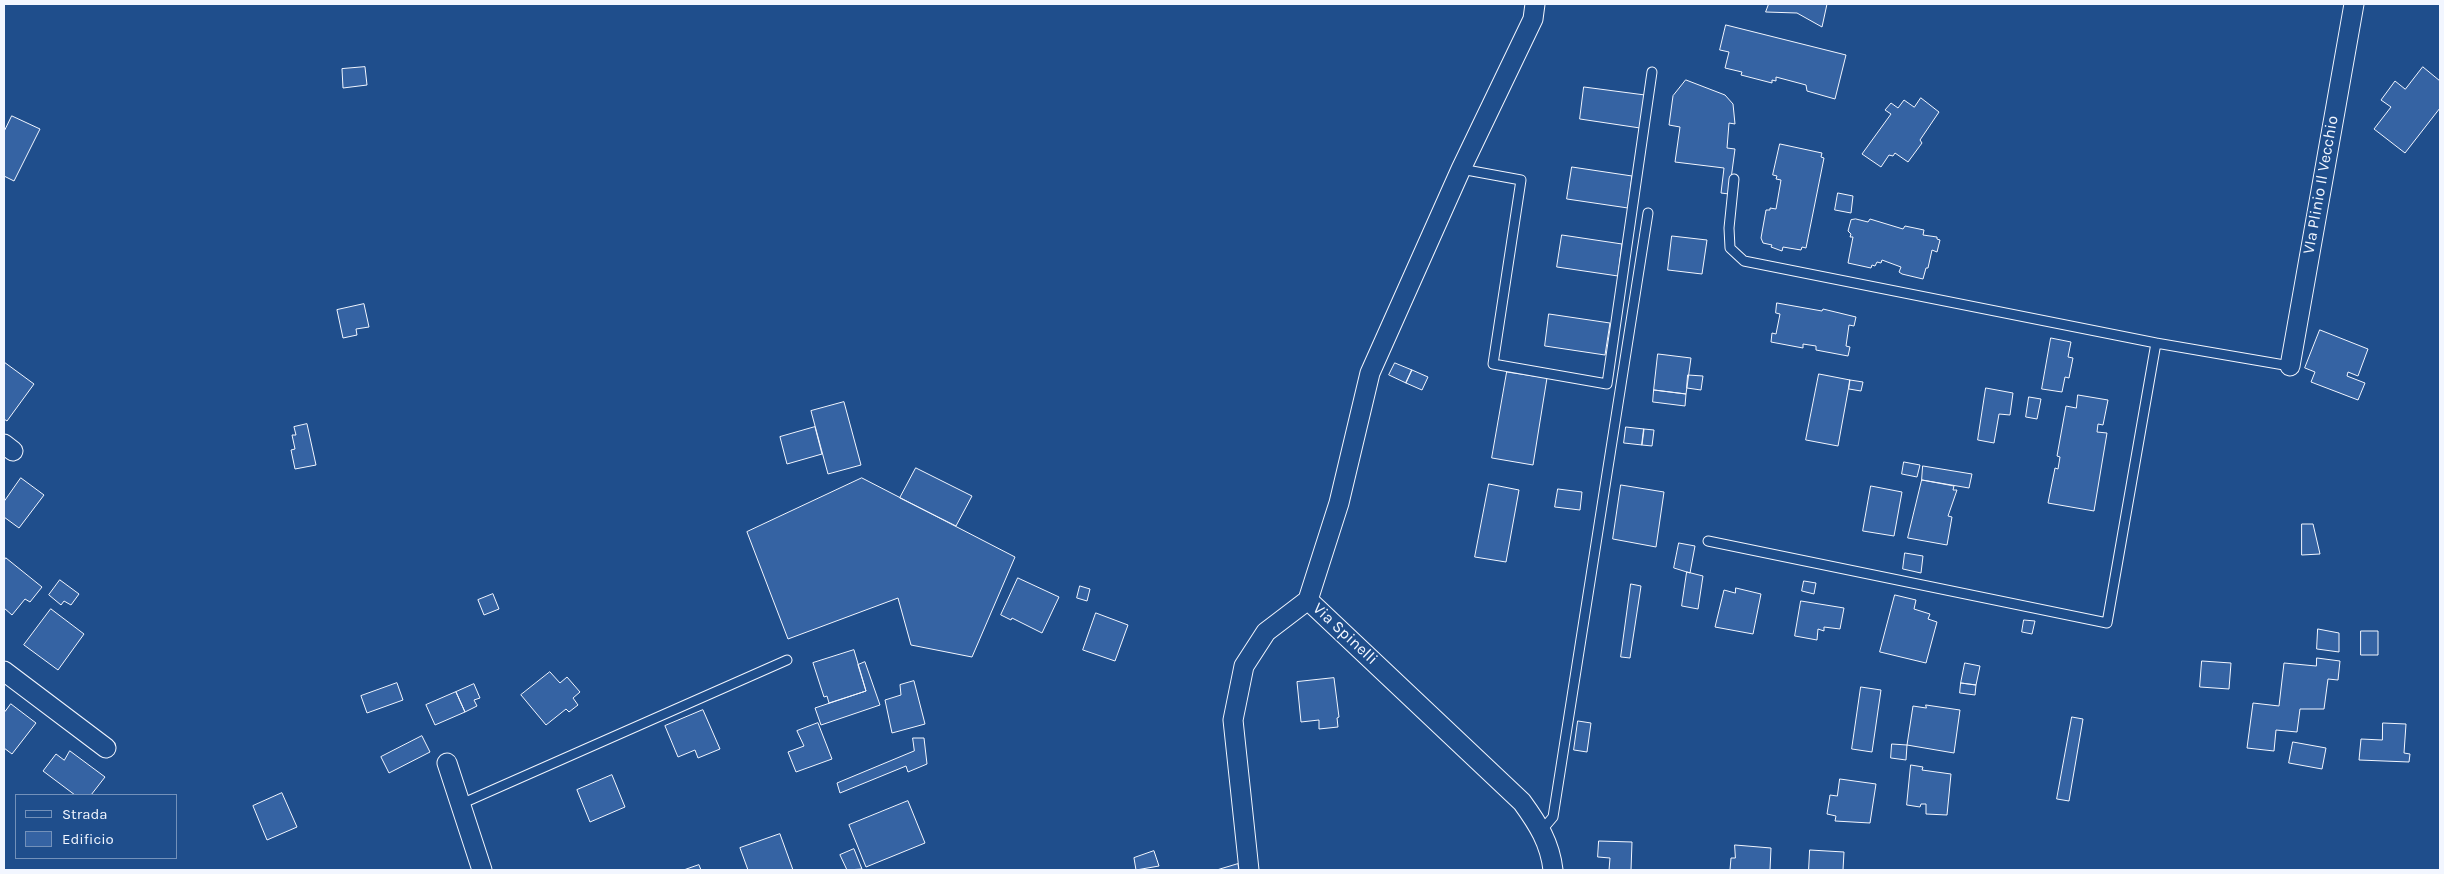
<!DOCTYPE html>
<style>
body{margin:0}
#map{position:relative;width:2444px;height:874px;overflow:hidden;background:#1f4e8c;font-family:Karla,sans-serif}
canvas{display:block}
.frame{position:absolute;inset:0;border:5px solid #f2f6ff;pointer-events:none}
.legend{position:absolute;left:15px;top:794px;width:162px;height:65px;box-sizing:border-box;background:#1f4e8c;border:1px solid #7391ba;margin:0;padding:6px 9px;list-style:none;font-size:15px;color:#f2f6ff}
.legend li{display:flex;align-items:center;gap:10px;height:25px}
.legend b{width:25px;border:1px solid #7391ba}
</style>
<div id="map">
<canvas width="2444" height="874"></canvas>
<div class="frame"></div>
<ul class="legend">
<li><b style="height:6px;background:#1f4e8c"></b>Strada</li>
<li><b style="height:14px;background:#3563a3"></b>Edificio</li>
</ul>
</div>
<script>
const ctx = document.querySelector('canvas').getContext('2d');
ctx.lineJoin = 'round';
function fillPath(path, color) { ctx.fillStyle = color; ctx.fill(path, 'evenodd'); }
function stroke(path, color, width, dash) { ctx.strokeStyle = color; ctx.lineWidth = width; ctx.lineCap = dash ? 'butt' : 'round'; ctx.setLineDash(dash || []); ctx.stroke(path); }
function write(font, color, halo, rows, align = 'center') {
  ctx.font = font + ' Karla,sans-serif'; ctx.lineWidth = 4; ctx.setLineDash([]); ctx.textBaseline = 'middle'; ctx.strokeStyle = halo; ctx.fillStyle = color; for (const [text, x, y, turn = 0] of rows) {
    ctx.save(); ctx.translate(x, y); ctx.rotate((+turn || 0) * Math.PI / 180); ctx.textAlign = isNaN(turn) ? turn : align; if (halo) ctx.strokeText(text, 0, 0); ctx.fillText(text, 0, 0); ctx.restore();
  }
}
const building = new Path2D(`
 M 1769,4 L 1827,4 L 1822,27 L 1797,13 L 1766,12 Z
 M 1726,25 L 1846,55 L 1835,99 L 1807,91 L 1806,85 L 1776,77 L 1776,81 L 1772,80 L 1772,83 L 1741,75 L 1742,72 L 1725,68 L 1729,52 L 1720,50 Z
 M 365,67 L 367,85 L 343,88 L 342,69 Z
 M 2423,67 L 2440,81 L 2440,108 L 2405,153 L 2374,129 L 2391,107 L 2381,100 L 2395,81 L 2405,89 Z
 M 1686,80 L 1725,95 L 1733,104 L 1735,124 L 1729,123 L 1727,148 L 1735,149 L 1729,194 L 1721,193 L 1724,168 L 1675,162 L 1680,127 L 1669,125 L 1673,96 Z
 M 1584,87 L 1645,95 L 1640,128 L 1580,119 Z
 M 1921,98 L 1939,112 L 1920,140 L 1922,143 L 1908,162 L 1895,153 L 1893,156 L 1889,155 L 1881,167 L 1862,154 L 1891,114 L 1885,110 L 1891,103 L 1898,108 L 1904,100 L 1914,107 Z
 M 12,116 L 40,129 L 14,181 L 4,176 L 4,132 Z
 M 1780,144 L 1822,153 L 1821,157 L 1824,158 L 1806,248 L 1802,247 L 1801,250 L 1783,247 L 1782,251 L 1771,247 L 1772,245 L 1763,243 L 1761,238 L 1766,210 L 1770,210 L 1770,208 L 1776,209 L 1781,180 L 1776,179 L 1777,176 L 1773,175 Z
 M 1572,167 L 1632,176 L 1628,208 L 1567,199 Z
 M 1838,193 L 1853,196 L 1851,213 L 1835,210 Z
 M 1856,219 L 1868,222 L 1870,219 L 1903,229 L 1905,226 L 1924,230 L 1923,235 L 1937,237 L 1937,239 L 1940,240 L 1937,252 L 1932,250 L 1928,268 L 1926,268 L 1923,279 L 1902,274 L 1899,272 L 1901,267 L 1882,260 L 1881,263 L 1877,262 L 1875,266 L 1872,265 L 1871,268 L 1848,263 L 1853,237 L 1850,237 L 1851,234 L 1848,231 L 1851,220 Z
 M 1562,235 L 1622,244 L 1618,276 L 1557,267 Z
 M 1672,236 L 1707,240 L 1702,274 L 1668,270 Z
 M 1777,303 L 1822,311 L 1823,309 L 1856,317 L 1854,326 L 1849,325 L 1846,346 L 1850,347 L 1848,356 L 1816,350 L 1816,346 L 1803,344 L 1803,348 L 1771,342 L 1772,333 L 1776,334 L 1780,314 L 1776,313 Z
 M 364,304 L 369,327 L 356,329 L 357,335 L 343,338 L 337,310 Z
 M 1549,314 L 1610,323 L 1605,355 L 1545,346 Z
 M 2320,330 L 2368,349 L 2358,376 L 2348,372 L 2347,376 L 2365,383 L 2358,400 L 2311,382 L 2315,372 L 2305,368 Z
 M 2051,338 L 2071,342 L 2068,357 L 2073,358 L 2069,378 L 2065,377 L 2062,392 L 2042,389 Z
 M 1658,354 L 1691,358 L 1686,394 L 1654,390 Z
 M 4,362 L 34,384 L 7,421 L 4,419 Z
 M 1395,363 L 1412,370 L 1406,383 L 1389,375 Z
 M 1412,370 L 1428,377 L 1422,390 L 1406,383 Z
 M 1507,372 L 1547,378 L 1533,465 L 1492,458 Z
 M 1819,374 L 1850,380 L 1838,446 L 1806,440 Z
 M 1688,375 L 1703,376 L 1701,390 L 1687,388 Z
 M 1850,380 L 1863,382 L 1861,391 L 1849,389 Z
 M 1986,388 L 2013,393 L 2010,415 L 1999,414 L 1994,443 L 1978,440 Z
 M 1654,390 L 1686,394 L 1685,406 L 1653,402 Z
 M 2078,395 L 2108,400 L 2103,425 L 2098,424 L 2097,432 L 2107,433 L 2094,511 L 2048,503 L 2055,468 L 2058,469 L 2060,457 L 2057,456 L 2066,406 L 2076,408 Z
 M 2029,397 L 2041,399 L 2037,419 L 2026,417 Z
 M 844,402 L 861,465 L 828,474 L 811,411 Z
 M 307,424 L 316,465 L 295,469 L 291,450 L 295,449 L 292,435 L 296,435 L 294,427 Z
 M 815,427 L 822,454 L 787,464 L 780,437 Z
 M 1626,427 L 1644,429 L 1642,445 L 1624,443 Z
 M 1644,429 L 1654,430 L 1652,446 L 1642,445 Z
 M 1904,462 L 1920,465 L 1917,477 L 1902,474 Z
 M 1923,466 L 1972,474 L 1969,488 L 1922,480 Z
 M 916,468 L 972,496 L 956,526 L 900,498 Z
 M 21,478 L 44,495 L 19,528 L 4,517 L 4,502 Z
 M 862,478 L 1015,557 L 972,657 L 911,645 L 898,598 L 788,639 L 747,532 Z
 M 1922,480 L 1954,486 L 1953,490 L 1957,490 L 1948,516 L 1952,517 L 1947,545 L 1908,538 Z
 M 1489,484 L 1519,490 L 1506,562 L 1475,557 Z
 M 1621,485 L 1664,492 L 1656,547 L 1613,539 Z
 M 1871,486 L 1902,492 L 1894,536 L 1863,531 Z
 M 1558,489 L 1582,492 L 1580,510 L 1555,507 Z
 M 2302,524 L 2313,524 L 2320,554 L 2302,555 Z
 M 1679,543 L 1695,546 L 1690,573 L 1674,568 Z
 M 1905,553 L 1923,556 L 1921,573 L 1903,569 Z
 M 6,558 L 42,587 L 30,602 L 25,599 L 12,615 L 4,608 L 4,561 Z
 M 1687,572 L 1703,576 L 1698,609 L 1682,606 Z
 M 1018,578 L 1059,597 L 1042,633 L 1012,618 L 1011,620 L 1001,615 Z
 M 60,580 L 79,594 L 71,605 L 64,601 L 61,605 L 49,595 Z
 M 1804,581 L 1816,583 L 1814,594 L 1802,591 Z
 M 1631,584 L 1641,586 L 1630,658 L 1621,657 Z
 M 1080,586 L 1090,589 L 1087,601 L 1077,598 Z
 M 1736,588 L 1761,594 L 1753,634 L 1715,627 L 1724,590 L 1735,593 Z
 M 493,594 L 499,609 L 484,615 L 478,600 Z
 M 1895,595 L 1916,600 L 1914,609 L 1930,614 L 1928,619 L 1937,622 L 1926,663 L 1880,652 Z
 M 1801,601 L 1844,608 L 1840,629 L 1824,627 L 1824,631 L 1818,629 L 1817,640 L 1795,636 Z
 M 51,609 L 84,634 L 58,670 L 24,645 Z
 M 1096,613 L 1128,625 L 1115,661 L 1083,650 Z
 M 2024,620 L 2035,621 L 2032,634 L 2022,632 Z
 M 2318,629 L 2339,633 L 2339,652 L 2317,649 Z
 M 2361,631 L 2378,631 L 2378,655 L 2361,655 Z
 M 854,650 L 866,691 L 829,703 L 827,696 L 824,697 L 813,663 Z
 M 2317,658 L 2340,661 L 2338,680 L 2328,679 L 2324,709 L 2300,709 L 2297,732 L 2276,730 L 2274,751 L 2247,748 L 2253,703 L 2279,706 L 2284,663 L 2316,666 Z
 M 2202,661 L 2231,663 L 2229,689 L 2200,687 Z
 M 865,662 L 880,705 L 821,725 L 815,708 L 866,691 L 858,665 Z
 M 1965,663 L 1980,666 L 1976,685 L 1961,683 Z
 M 550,672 L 560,683 L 567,677 L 580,692 L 573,698 L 578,705 L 569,712 L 566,709 L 546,725 L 521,695 Z
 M 1334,678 L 1339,717 L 1337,718 L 1338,727 L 1319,729 L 1319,720 L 1301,722 L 1297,682 Z
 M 914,681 L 925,724 L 892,733 L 885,700 L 901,695 L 900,685 Z
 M 397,683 L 403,700 L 367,713 L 361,696 Z
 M 1961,683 L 1976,685 L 1975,695 L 1960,693 Z
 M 474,684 L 480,698 L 474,700 L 477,706 L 465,712 L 456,692 Z
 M 1861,687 L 1881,690 L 1872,752 L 1852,749 Z
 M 456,692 L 465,712 L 435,725 L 426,705 Z
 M 11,704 L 36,723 L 12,754 L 4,748 L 4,709 L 5,711 Z
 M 1926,705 L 1960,710 L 1954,753 L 1907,745 L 1913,706 L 1926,708 Z
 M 703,710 L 720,749 L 698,758 L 695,750 L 678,757 L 665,726 Z
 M 2072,717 L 2083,719 L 2069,801 L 2057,799 Z
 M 1578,721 L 1591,723 L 1587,752 L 1574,750 Z
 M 818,723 L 832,759 L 796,772 L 788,752 L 804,746 L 797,731 Z
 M 2383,723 L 2406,724 L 2404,753 L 2410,754 L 2409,762 L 2359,760 L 2361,739 L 2382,740 Z
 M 422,736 L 430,752 L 389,773 L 381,757 Z
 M 913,738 L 924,738 L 927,764 L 908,772 L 906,766 L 840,793 L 837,783 L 914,751 Z
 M 2293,742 L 2326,748 L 2322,769 L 2289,763 Z
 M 1892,744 L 1907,745 L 1906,760 L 1891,758 Z
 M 70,751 L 105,777 L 91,795 L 75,795 L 43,771 L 56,754 L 64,760 Z
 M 1911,765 L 1923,767 L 1922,770 L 1951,774 L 1947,815 L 1926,814 L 1926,804 L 1921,804 L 1920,807 L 1907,805 Z
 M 612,775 L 625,807 L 590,822 L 577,790 Z
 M 1840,779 L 1876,784 L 1870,823 L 1835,821 L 1836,816 L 1827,814 L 1830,795 L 1837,796 Z
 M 282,793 L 297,827 L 267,840 L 253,806 Z
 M 908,801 L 925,843 L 866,867 L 849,825 Z
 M 780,834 L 793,870 L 748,870 L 740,848 Z
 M 1599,841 L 1632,842 L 1631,870 L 1609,870 L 1610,858 L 1598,857 Z
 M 1735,845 L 1771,848 L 1770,870 L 1730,870 L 1731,858 L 1735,858 Z
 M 854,849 L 862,869 L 847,870 L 840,855 Z
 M 1810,850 L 1844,852 L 1843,870 L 1809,870 Z
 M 1154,851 L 1159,866 L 1136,870 L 1134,858 Z
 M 1238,864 L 1239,870 L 1217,870 Z
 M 699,865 L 701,870 L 684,870 Z`);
const service = new Path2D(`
 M 1461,169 L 1521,180 L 1493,364 L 1607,384 L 1652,72
 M 1734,179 L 1729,228 L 1730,248 L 1744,261 L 2156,343
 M 1708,541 L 2107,623 L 2156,343 L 2290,366
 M 461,804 L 787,660
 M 1542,830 L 1553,817 L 1648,213`);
const minor = new Path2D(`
 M 2290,366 L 2354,4
 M 4,444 L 13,451
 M 1308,600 L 1339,503 L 1370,373 L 1461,169 L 1533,19 L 1535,4
 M 4,671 L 106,748
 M 447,763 L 482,870
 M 1249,870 L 1233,720 L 1244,666 L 1266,632 L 1308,600 L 1522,802 C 1538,824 1550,843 1553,870`);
const streetNames = [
 ["VIa Plinio Il Vecchio",2321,185,-80],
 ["Via Spinelli",1345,634,43]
];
fillPath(building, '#3563a3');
stroke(building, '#f2f6ff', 1);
stroke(service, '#f2f6ff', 11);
stroke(minor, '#f2f6ff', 21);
stroke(service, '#1f4e8c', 9);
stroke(minor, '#1f4e8c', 19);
write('16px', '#f2f6ff', '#1f4e8c', streetNames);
</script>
